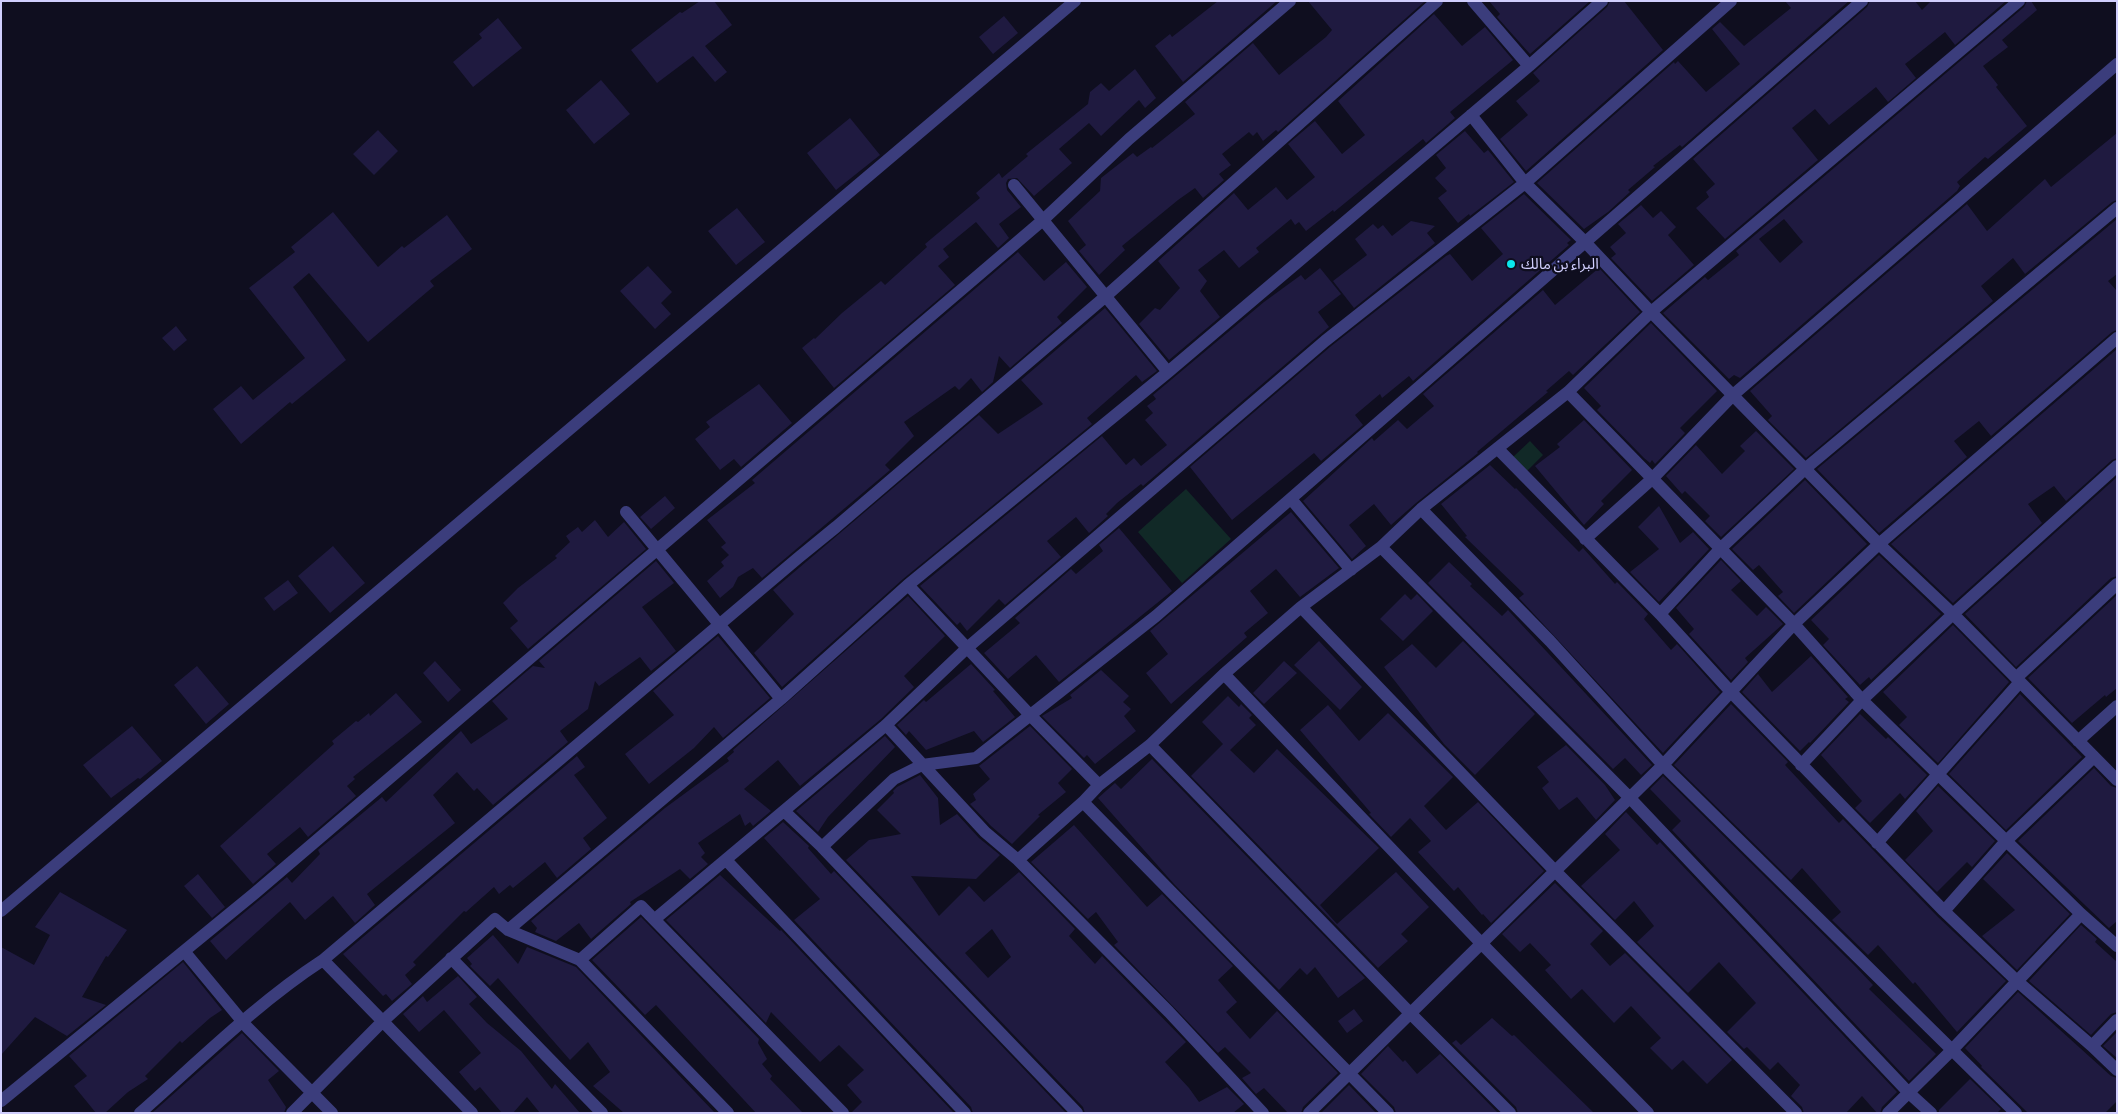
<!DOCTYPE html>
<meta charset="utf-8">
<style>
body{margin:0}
#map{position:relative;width:2118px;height:1114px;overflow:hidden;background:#0f0e1f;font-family:"Alegreya Sans",sans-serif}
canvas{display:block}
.frame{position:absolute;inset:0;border:2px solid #d0cefd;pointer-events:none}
</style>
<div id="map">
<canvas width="2118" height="1114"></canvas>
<div class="frame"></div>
</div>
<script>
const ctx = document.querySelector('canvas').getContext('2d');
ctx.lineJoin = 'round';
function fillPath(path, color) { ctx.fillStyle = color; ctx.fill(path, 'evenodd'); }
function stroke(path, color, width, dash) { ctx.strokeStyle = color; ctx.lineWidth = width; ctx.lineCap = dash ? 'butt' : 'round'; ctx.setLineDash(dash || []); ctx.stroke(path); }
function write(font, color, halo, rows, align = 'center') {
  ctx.font = font + ' "Alegreya Sans","Noto Sans Arabic",sans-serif'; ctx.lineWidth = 4.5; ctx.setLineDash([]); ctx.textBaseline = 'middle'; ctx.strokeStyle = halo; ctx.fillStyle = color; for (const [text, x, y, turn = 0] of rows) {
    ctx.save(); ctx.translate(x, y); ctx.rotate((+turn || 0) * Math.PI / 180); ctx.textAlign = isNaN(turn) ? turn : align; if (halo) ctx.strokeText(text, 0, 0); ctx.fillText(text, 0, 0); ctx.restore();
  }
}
const green = new Path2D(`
 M 1530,441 L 1543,455 L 1527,471 L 1513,457 Z
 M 1186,489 L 1231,539 L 1182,583 L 1138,532 Z`);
const building = new Path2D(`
 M 700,1 L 714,1 L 732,25 L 705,46 L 727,72 L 715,82 L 693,56 L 657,83 L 631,50 L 680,12 L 682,13 Z
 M 1218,1 L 1277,1 L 1183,82 L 1155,46 L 1170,34 L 1172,37 Z
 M 1308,1 L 1424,2 L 1278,132 L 1276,130 L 1263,141 L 1257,132 L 1253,136 L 1249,132 L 1222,154 L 1231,165 L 1219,174 L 1224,180 L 1203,198 L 1195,188 L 1178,200 L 1122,246 L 1125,250 L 1099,275 L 1079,251 L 1086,245 L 1068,221 L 1100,191 L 1101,178 L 1133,153 L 1137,157 L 1151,147 L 1152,148 L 1195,114 L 1185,102 L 1253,43 L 1279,75 L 1326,37 L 1332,30 Z
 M 1489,1 L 1590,1 L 1530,54 L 1497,17 L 1500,14 Z
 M 1610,1 L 1624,1 L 1663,50 L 1526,171 L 1500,139 L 1528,115 L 1516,101 L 1540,81 L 1533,73 L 1607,7 Z
 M 1785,1 L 1849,1 L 1682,147 L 1680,145 L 1653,166 L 1655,167 L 1628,190 L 1630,192 L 1608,212 L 1584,229 L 1537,183 L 1674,62 L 1675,64 L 1678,61 L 1706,92 L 1740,64 L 1712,29 L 1720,22 L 1744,46 L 1791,8 Z
 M 1870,1 L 1915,1 L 1922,10 L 1931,1 L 2006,1 L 1955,45 L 1945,32 L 1909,61 L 1905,64 L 1916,78 L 1888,102 L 1876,87 L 1829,125 L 1815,109 L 1792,128 L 1818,160 L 1725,239 L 1696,208 L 1709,197 L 1706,192 L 1715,184 L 1693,159 L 1867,7 Z
 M 2027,1 L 2031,1 L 2037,10 L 2002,40 L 2008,47 L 1983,66 L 1998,85 L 1996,87 L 2027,126 L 1988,159 L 1985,157 L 1957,182 L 1960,186 L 1957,191 L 1740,378 L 1734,375 L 1729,379 L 1663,313 L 1705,277 L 1708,280 L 1739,255 L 1736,251 L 2024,7 ZM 1784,219 L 1803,242 L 1780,263 L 1759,239 Z
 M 1434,14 L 1462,46 L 1485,27 L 1513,60 L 1450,112 L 1455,118 L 1426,143 L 1423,139 L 1334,212 L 1333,210 L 1306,231 L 1299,222 L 1295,225 L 1291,219 L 1256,248 L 1259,252 L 1239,268 L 1224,250 L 1198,270 L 1207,281 L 1200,291 L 1220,317 L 1169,360 L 1139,324 L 1155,308 L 1160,310 L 1180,288 L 1158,261 L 1234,193 L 1248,210 L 1276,187 L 1287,200 L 1315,177 L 1288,144 L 1315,121 L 1342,154 L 1365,135 L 1338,101 Z
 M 1004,16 L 1018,33 L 993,54 L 979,37 Z
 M 498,18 L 522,48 L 473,87 L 453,62 L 482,38 L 479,34 Z
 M 1135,69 L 1156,98 L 1145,108 L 1139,100 L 1101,136 L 1089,123 L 1059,149 L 1072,163 L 1034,196 L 1017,178 L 1008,179 L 1006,183 L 1007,190 L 1021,207 L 999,224 L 1009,238 L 998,248 L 976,222 L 943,249 L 949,257 L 938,266 L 955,285 L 834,388 L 802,348 L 814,338 L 815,339 L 842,313 L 881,281 L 885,285 L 927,247 L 925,244 L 980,198 L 976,193 L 999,173 L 1002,178 L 1028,156 L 1026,154 L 1088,104 L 1090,92 L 1101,83 L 1109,91 Z
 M 601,80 L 630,114 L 594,144 L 566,110 Z
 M 850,118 L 880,155 L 836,190 L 807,153 Z
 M 378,130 L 398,151 L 374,175 L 353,154 Z
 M 1465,131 L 1484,153 L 1488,150 L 1514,182 L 1470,216 L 1469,214 L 1458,223 L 1438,198 L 1447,191 L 1435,178 L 1446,168 L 1436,155 Z
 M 2117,133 L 2117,200 L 2112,202 L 2025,274 L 2013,258 L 1981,286 L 1993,301 L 1806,458 L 1768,420 L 1772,416 L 1750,391 L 1967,204 L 1987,231 L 2045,179 L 2051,187 Z
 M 1524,194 L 1571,240 L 1567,243 L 1569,245 L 1413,381 L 1409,376 L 1382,398 L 1380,394 L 1355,415 L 1363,425 L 1321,461 L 1314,453 L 1232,520 L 1190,467 L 1330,347 L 1446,256 L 1450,254 L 1472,281 L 1503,254 L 1481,228 Z
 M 1641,205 L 1653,218 L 1661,211 L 1676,227 L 1668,235 L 1694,265 L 1652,301 L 1611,258 L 1616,254 L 1610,247 L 1626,233 L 1618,224 Z
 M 737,208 L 765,242 L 736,265 L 708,231 Z
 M 333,212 L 378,267 L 402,246 L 404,248 L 447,215 L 472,249 L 430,281 L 434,286 L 368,342 L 309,273 L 293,287 L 346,360 L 292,404 L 290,402 L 241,444 L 213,409 L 241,386 L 253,400 L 305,358 L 249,288 L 295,252 L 291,247 Z
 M 2117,219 L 2117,274 L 2108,281 L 2117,291 L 2117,330 L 2112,332 L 1991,436 L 1979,421 L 1954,441 L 1967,457 L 1879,533 L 1817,469 Z
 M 1411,221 L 1435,226 L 1427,233 L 1435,243 L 1354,308 L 1333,281 L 1367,255 L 1355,239 L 1373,224 L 1378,229 L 1383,225 L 1392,236 Z
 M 1018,252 L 1044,281 L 1066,262 L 1087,287 L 1057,317 L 1062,323 L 1010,368 L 999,356 L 993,382 L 982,392 L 971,378 L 959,390 L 955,386 L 904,422 L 914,436 L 885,465 L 890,470 L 762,578 L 753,568 L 738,577 L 733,587 L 720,598 L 707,581 L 724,566 L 721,562 L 729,555 L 721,547 L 726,543 L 707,520 L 755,483 L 752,480 Z
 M 648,266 L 672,292 L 661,303 L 671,314 L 655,329 L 620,291 Z
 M 1320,268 L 1341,294 L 1318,312 L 1329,327 L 1143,486 L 1141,484 L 1117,503 L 1106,514 L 1108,516 L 1089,533 L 1076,517 L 1047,541 L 1061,557 L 1005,605 L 999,599 L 967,631 L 960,622 L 957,625 L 920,586 L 1102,436 L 1126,465 L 1134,458 L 1141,466 L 1167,445 L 1145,420 L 1153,413 L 1147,406 L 1156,399 L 1153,395 L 1264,302 L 1301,275 L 1305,280 Z
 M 1599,268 L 1640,312 L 1573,375 L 1569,371 L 1546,391 L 1548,392 L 1477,452 L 1478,453 L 1416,503 L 1391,525 L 1374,504 L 1349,525 L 1366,546 L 1352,559 L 1303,501 L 1372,438 L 1374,441 L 1398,420 L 1407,429 L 1434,406 L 1423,394 L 1543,290 L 1555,305 Z
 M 1105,308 L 1157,371 L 1142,382 L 1136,375 L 1087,418 L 1092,424 L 903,579 L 782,687 L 754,653 L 794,614 L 773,590 L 979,415 L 998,434 L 1043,404 L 1021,380 Z
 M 1651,323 L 1717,391 L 1680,428 L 1685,433 L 1655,464 L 1652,460 L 1650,463 L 1644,458 L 1597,410 L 1601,406 L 1584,388 Z
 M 176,326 L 187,340 L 174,351 L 162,338 Z
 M 2117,349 L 2117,458 L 2112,460 L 2066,501 L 2054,486 L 2028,504 L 2042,523 L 1953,603 L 1891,544 Z
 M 759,384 L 792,423 L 741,467 L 734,459 L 720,470 L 695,439 L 710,427 L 706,422 Z
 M 1584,420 L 1632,470 L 1601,501 L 1604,504 L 1584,525 L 1535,466 L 1560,447 L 1557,444 Z
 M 1756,431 L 1794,469 L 1721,537 L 1705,521 L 1710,516 L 1685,491 L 1682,494 L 1666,476 L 1696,445 L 1722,474 L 1745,451 L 1740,446 Z
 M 1490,465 L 1515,489 L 1516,488 L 1579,552 L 1583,548 L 1615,584 L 1617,582 L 1648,614 L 1644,619 L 1671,650 L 1677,644 L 1720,692 L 1663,753 L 1519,598 L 1524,594 L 1465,537 L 1467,536 L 1441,504 Z
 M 2117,477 L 2117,576 L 2111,578 L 2016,667 L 1965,614 Z
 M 1805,480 L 1867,544 L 1794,613 L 1778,596 L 1783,592 L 1759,565 L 1753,570 L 1732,549 Z
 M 665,496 L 675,508 L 651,529 L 640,517 Z
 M 1659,506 L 1680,543 L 1693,532 L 1709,549 L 1659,602 L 1630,572 L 1659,549 L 1638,527 Z
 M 1291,512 L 1339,568 L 1300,597 L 1276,569 L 1250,591 L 1268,613 L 1244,633 L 1247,637 L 1171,704 L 1146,673 L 1168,654 L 1150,631 Z
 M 595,520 L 608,537 L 624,522 L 646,549 L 528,649 L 510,628 L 518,621 L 503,603 L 518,588 L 557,558 L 555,556 L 570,542 L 566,536 L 578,527 L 582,532 Z
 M 1119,528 L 1172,591 L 1059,682 L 1036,655 L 1008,679 L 984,653 L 1020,623 L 1015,618 L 1071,569 L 1076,574 L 1103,551 L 1099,545 Z
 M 333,546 L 365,583 L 330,613 L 298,576 Z
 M 1879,555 L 1941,614 L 1871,680 L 1869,677 L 1860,685 L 1823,645 L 1829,639 L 1811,620 Z
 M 1721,560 L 1741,581 L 1731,590 L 1757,616 L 1766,607 L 1783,624 L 1745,658 L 1748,662 L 1731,680 L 1689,634 L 1694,629 L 1676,608 Z
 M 656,561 L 674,583 L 642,607 L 676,651 L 651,671 L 640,657 L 599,686 L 595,681 L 588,709 L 560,731 L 568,742 L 493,805 L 477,788 L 474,791 L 457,772 L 433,795 L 455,823 L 367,894 L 375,905 L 355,923 L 333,896 L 305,920 L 290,902 L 226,960 L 210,941 L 287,877 L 292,883 L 320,854 L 318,850 L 382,797 L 386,802 L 461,731 L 471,744 L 508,719 L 492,701 L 533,666 L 545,668 L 539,661 Z
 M 1449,562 L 1472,584 L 1470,586 L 1502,616 L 1508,610 L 1652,765 L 1641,775 L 1625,758 L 1613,769 L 1428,583 Z
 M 288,580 L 298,593 L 274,611 L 264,598 Z
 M 1405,594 L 1411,600 L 1417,594 L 1433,611 L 1403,641 L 1380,619 Z
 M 2117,595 L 2117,688 L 2106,697 L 2105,695 L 2072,723 L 2028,678 Z
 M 908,596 L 945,636 L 904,676 L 914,687 L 881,719 L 800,786 L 778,760 L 744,789 L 771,811 L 753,826 L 750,822 L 745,826 L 740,814 L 698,843 L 705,853 L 701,857 L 708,864 L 690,879 L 680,869 L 630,902 L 631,904 L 591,939 L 579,923 L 556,941 L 535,932 L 537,928 L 531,921 L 665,808 L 729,761 L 727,758 L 734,752 L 733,750 Z
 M 1953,625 L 2009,682 L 1938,763 L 1899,725 L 1907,717 L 1883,692 Z
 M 718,636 L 770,698 L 723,738 L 714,727 L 694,748 L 649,784 L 625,754 L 674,715 L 653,691 Z
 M 1319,641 L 1362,687 L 1340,710 L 1294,665 Z
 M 1463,641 L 1535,714 L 1475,775 L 1444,744 L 1384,667 L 1412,644 L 1436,668 Z
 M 1811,656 L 1848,697 L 1845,699 L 1849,702 L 1810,743 L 1809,742 L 1800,751 L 1742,692 L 1758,674 L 1772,692 Z
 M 435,661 L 461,690 L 448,702 L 423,673 Z
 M 1284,661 L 1297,673 L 1264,704 L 1253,693 Z
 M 971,664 L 995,690 L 993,691 L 1015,717 L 983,742 L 974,731 L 926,750 L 909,731 L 906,735 L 897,725 L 924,700 L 926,702 Z
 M 197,666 L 229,704 L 206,724 L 174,685 Z
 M 1101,670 L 1129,696 L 1123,702 L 1131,709 L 1124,716 L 1136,731 L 1095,764 L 1087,755 L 1084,758 L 1042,716 L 1072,698 L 1070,695 Z
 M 396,693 L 422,722 L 353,777 L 355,779 L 347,786 L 356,796 L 308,837 L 300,827 L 267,854 L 276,864 L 253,884 L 220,846 L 334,744 L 332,741 L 356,721 L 358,722 L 369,713 L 370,716 Z
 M 2020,694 L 2082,757 L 2006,830 L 1949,774 Z
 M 1228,696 L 1239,707 L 1241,704 L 1252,715 L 1249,718 L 1256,725 L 1230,750 L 1254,773 L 1277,749 L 1379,848 L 1320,905 L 1337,924 L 1396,872 L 1429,907 L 1401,934 L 1408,941 L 1378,968 L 1191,776 L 1223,744 L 1202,722 Z
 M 1731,704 L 1788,762 L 1785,765 L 1839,823 L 1843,819 L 1938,917 L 2006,981 L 1957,1032 L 1915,982 L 1913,984 L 1878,945 L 1868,955 L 1832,920 L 1841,912 L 1802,868 L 1791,880 L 1674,765 Z
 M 1328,705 L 1359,741 L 1388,713 L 1453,777 L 1424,806 L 1446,830 L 1478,802 L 1544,871 L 1491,923 L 1483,914 L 1482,915 L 1458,887 L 1454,891 L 1418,852 L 1431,841 L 1410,818 L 1391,837 L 1369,814 L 1371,813 L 1300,730 Z
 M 1860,714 L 1886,739 L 1888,737 L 1927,775 L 1905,799 L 1900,793 L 1870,823 L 1855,808 L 1862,801 L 1821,755 Z
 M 132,726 L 162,761 L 140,779 L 138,778 L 111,798 L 83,765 Z
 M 1030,726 L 1072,769 L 1058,783 L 1066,792 L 1038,815 L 1040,816 L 1012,844 L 991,826 L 970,804 L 976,800 L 973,794 L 990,779 L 979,766 Z
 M 885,736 L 895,747 L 828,817 L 818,832 L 796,811 Z
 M 1566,745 L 1605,785 L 1615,800 L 1596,820 L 1577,797 L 1559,810 L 1542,788 L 1549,782 L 1537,767 Z
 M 577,756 L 585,767 L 574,775 L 607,818 L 583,838 L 591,849 L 557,878 L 545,862 L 513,888 L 510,885 L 499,894 L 494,887 L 466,912 L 464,911 L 413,962 L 416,965 L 405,975 L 412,984 L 392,1001 L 386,994 L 383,996 L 343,954 Z
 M 1152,759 L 1365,978 L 1338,998 L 1315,967 L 1307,975 L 1300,968 L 1279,990 L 1174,884 L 1098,798 L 1115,783 L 1121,789 Z
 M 2094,768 L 2111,786 L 2117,788 L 2117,921 L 2109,928 L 2018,841 Z
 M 920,775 L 938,798 L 940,825 L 957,814 L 979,838 L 1000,855 L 976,879 L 911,876 L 939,916 L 969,886 L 984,902 L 1019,872 L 1075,929 L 1069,936 L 1095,964 L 1102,956 L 1186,1042 L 1165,1062 L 1189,1088 L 1199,1102 L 1227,1087 L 1244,1104 L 1233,1113 L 1085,1113 L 1083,1107 L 846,860 L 869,840 L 901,834 L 877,810 L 894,793 L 893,791 L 897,787 ZM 992,929 L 1011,957 L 988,978 L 965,953 Z
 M 1663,776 L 1856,967 L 1873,985 L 1869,989 L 1936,1054 L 1909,1081 L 1672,830 L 1681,821 L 1650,789 Z
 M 1938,786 L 1995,841 L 1972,867 L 1967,862 L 1937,892 L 1905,860 L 1933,831 L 1916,811 Z
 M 1626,812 L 1657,845 L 1660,842 L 1897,1092 L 1882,1107 L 1880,1113 L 1877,1113 L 1862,1096 L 1846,1113 L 1804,1113 L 1802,1107 L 1791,1096 L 1800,1085 L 1778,1062 L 1770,1070 L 1747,1047 L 1744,1049 L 1727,1032 L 1756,1003 L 1719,962 L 1688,993 L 1637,942 L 1654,926 L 1634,901 L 1615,920 L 1581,886 L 1620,850 L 1605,834 Z
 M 783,822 L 809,846 L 808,848 L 831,874 L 834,871 L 1066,1113 L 973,1113 L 971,1107 L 794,920 L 820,899 L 764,838 Z
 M 1074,825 L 1147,907 L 1162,894 L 1233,966 L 1218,980 L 1237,1002 L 1226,1012 L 1250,1039 L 1277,1011 L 1338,1073 L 1303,1107 L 1301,1113 L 1288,1113 L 1264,1088 L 1256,1094 L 1242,1078 L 1251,1073 L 1225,1047 L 1218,1053 L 1114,945 L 1118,942 L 1096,912 L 1088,919 L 1031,862 Z
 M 2007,853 L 2070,914 L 2017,970 L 1982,936 L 2015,910 L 1983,879 Z
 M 198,874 L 225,907 L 212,918 L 184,886 Z
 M 720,875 L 780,931 L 781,930 L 954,1113 L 851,1113 L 862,1102 L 847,1085 L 864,1070 L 839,1045 L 820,1062 L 771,1012 L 766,1023 L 666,920 Z
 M 1555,883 L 1603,931 L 1590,944 L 1610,966 L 1625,953 L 1732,1060 L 1707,1084 L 1683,1060 L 1672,1070 L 1650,1048 L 1661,1038 L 1631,1006 L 1614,1023 L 1582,989 L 1571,999 L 1545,970 L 1551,965 L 1530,943 L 1520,952 L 1502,934 Z
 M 60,892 L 127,930 L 108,957 L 106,956 L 82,997 L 106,1005 L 67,1036 L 35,1017 L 1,1055 L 1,947 L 34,965 L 50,935 L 35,927 Z
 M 641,917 L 759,1039 L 758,1043 L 767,1059 L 762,1064 L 772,1076 L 770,1079 L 803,1113 L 756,1113 L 656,1005 L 645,1015 L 592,960 Z
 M 2081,925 L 2097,939 L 2095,942 L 2117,962 L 2117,1012 L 2111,1014 L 2091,1035 L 2029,981 Z
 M 493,935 L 518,964 L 527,947 L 576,967 L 715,1113 L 624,1113 L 593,1086 L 610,1072 L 588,1042 L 570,1060 L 498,978 L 490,986 L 470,966 L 472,964 L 467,958 Z
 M 183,962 L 222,1010 L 210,1018 L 182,1043 L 180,1041 L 145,1076 L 148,1079 L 128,1092 L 105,1113 L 96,1113 L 74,1086 L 87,1076 L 69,1056 Z
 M 458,976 L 477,997 L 469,1004 L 487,1023 L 521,1051 L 552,1089 L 555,1084 L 580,1113 L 540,1113 L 527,1097 L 513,1113 L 502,1113 L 480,1087 L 475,1091 L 459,1072 L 481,1053 L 444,1010 L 419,1032 L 403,1014 L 423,996 L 427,1002 Z
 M 2018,992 L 2111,1076 L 2117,1078 L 2117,1101 L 2105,1113 L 2028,1113 L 1981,1067 L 1982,1066 L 1965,1048 Z
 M 1354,1009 L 1363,1021 L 1347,1033 L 1338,1021 Z
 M 1492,1018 L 1512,1036 L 1514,1035 L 1594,1113 L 1518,1113 L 1516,1107 L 1452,1043 L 1456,1040 L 1461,1045 Z
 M 2117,1032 L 2117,1058 L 2103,1046 Z
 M 242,1033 L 279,1071 L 268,1080 L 286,1107 L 284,1113 L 152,1113 Z
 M 1388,1046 L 1403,1062 L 1405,1060 L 1417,1074 L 1440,1054 L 1498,1113 L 1396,1113 L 1394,1107 L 1361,1074 Z
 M 1970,1079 L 2001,1109 L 1997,1113 L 1939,1113 L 1939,1110 Z
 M 1349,1085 L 1376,1113 L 1321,1113 Z`);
const minor = new Path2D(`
 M 1473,1 L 1529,66
 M 1471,115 L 1525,183 L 1586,243 L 1651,312 L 1879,544 L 1953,614 L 2117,780
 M 1014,185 L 1168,372
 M 1568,392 L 1794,624 L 1862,700 L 2081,914 L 2117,946
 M 1498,449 L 1660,614 L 1731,692 L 1944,911 L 2017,981 L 2092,1046 L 2117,1070
 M 1291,499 L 1351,570
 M 1421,509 L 1550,641 L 1663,765 L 2016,1113
 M 626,512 L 781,699
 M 1585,539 L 1652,479 L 1733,395 L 2117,64
 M 1381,547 L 1629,797 L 1909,1093 L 1931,1113
 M 908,585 L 1031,716 L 1099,785
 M 1301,607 L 1555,871 L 1796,1113
 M 1660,614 L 1721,548 L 1806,468 L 2117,208
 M 1224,674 L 1481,943 L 1648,1113
 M 2016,678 L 2117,584
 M 886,725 L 985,832 L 1018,860 L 1169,1012 L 1263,1113
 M 2078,741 L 2117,706
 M 1150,745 L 1410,1013 L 1510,1113
 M 1801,765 L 1862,700 L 1953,614 L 2117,466
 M 1083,802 L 1388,1113
 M 784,811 L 822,847 L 1077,1113
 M 1877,843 L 2020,682
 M 822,847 L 894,779 L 922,765 L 976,758 L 1156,616 L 1862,1
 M 726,860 L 965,1113
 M 1018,860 L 1083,802 L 1099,785 L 1150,745 L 1224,674 L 1301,607 L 1381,547 L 1421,509 L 1568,392 L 1651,312 L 2019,1
 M 1,911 L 1075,1
 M 1944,911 L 2006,841 L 2094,757
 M 655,919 L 886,725 L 967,648 L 1325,341 L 1525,183 L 1731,1
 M 508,930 L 781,699 L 908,585 L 1168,372 L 1529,66 L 1602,1
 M 184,951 L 247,1027 L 332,1113
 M 451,958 L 602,1113
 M 323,960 L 472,1113
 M 580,960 L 728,1113
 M 2092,1046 L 2117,1020
 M 1,1101 L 255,893 L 1043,220 L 1129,139 L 1290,1
 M 140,1113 C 199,1061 257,1003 323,960 L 798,558 L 836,527 L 1106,296 L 1437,1
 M 292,1113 L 383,1021 L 495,919 L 508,930 L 580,960 L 641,906 L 843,1113
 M 1309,1113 L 1663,765 L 1794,624 L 1879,544 L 2117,338
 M 1888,1113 L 1951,1051 L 2081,914`);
const markers = [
 [1511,264,5,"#0ae6ed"]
];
const poiNames = [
 ["البراء بن مالك",1521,264]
];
fillPath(green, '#112927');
fillPath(building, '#1f1a40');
stroke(minor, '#3b3d7c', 12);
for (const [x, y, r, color] of markers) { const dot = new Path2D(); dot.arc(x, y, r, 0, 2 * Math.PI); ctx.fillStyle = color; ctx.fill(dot); stroke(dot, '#0f0e1f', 2); }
write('15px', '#d0cefd', '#0f0e1f', poiNames, 'left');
</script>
